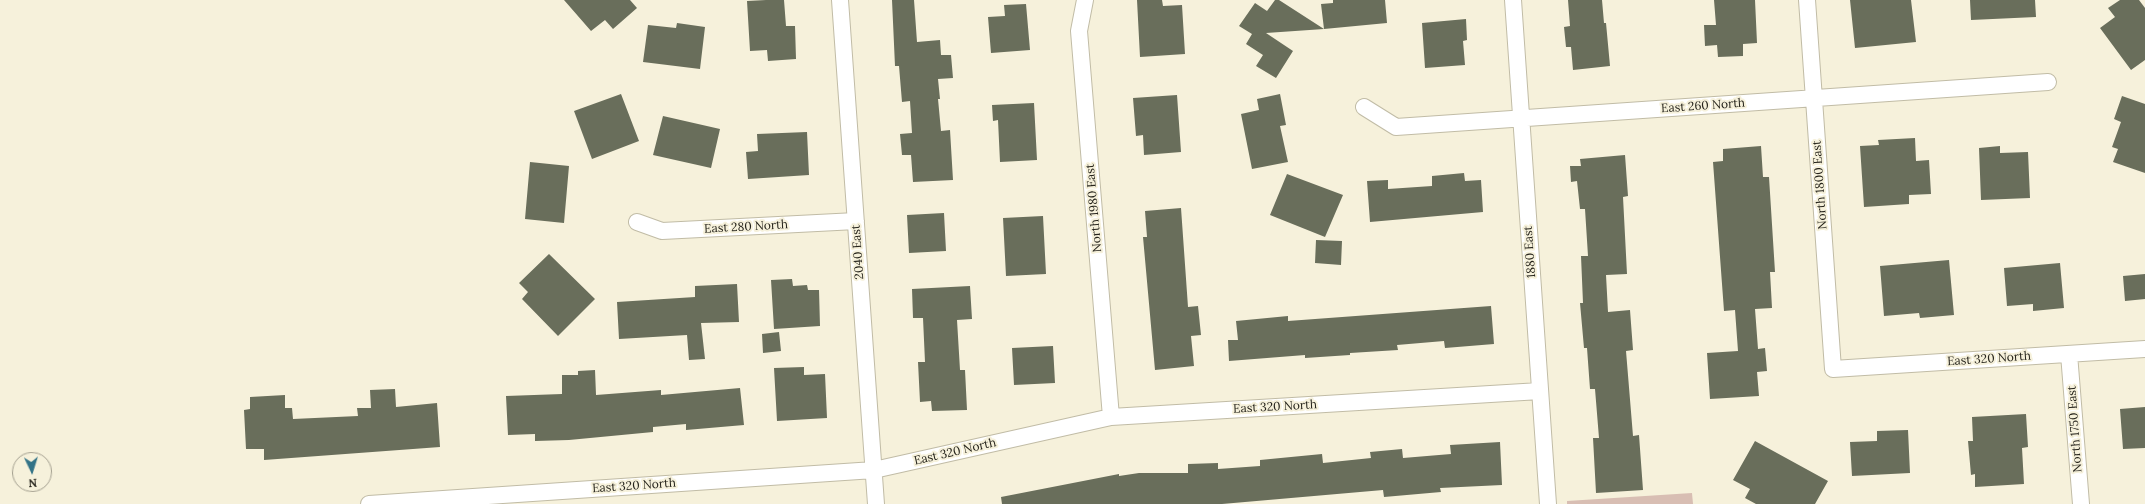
<!DOCTYPE html>
<style>
body{margin:0}
#map{position:relative;width:2145px;height:504px;overflow:hidden;background:#f6f1db;font-family:Lora,serif}
canvas{display:block}
.north{position:absolute;left:12px;top:452px;width:40px;height:40px;box-sizing:border-box;background:#f6f1db;border:1px solid #a39f8f;border-radius:50%;rotate:176deg;font-size:11px;font-weight:700;line-height:16px;text-align:center;color:#26241c}
.north::after{content:'';display:block;margin:auto;width:14px;height:18px;background:#337387;clip-path:polygon(50% 0,100% 100%,50% 72%,0 100%)}
</style>
<div id="map">
<canvas width="2145" height="504"></canvas>
<div class="north">N</div>
</div>
<script>
const ctx = document.querySelector('canvas').getContext('2d');
ctx.lineJoin = 'round';
function fillPath(path, color) { ctx.fillStyle = color; ctx.fill(path, 'evenodd'); }
function stroke(path, color, width, dash) { ctx.strokeStyle = color; ctx.lineWidth = width; ctx.lineCap = dash ? 'butt' : 'round'; ctx.setLineDash(dash || []); ctx.stroke(path); }
function write(font, color, halo, rows, align = 'center') {
  ctx.font = font + ' Lora,serif'; ctx.lineWidth = 4; ctx.setLineDash([]); ctx.textBaseline = 'middle'; ctx.strokeStyle = halo; ctx.fillStyle = color; for (const [text, x, y, turn = 0] of rows) {
    ctx.save(); ctx.translate(x, y); ctx.rotate((+turn || 0) * Math.PI / 180); ctx.textAlign = isNaN(turn) ? turn : align; if (halo) ctx.strokeText(text, 0, 0); ctx.fillText(text, 0, 0); ctx.restore();
  }
}
const green = new Path2D(`
 M 1692,493 L 1693,504 L 1567,504 L 1567,501 Z`);
const building = new Path2D(`
 M 564,0 L 630,0 L 637,8 L 613,29 L 605,20 L 591,31 Z
 M 766,0 L 784,0 L 786,26 L 795,26 L 796,59 L 768,61 L 767,50 L 750,51 L 747,1 Z
 M 892,0 L 914,0 L 917,42 L 940,40 L 941,55 L 951,55 L 953,78 L 938,79 L 940,99 L 938,99 L 941,131 L 950,130 L 953,180 L 913,182 L 911,155 L 902,155 L 900,134 L 912,133 L 910,101 L 902,102 L 899,66 L 895,66 Z
 M 1137,0 L 1162,0 L 1163,6 L 1182,5 L 1185,54 L 1140,57 Z
 M 1275,0 L 1279,0 L 1324,29 L 1266,33 L 1293,51 L 1276,78 L 1256,66 L 1263,55 L 1246,44 L 1252,34 L 1239,26 L 1255,3 L 1267,11 Z
 M 1333,0 L 1385,0 L 1387,23 L 1324,29 L 1321,4 L 1333,3 Z
 M 1568,0 L 1602,0 L 1604,23 L 1606,23 L 1610,66 L 1573,70 L 1571,47 L 1566,47 L 1564,27 L 1570,26 Z
 M 1714,0 L 1755,0 L 1757,43 L 1743,44 L 1743,56 L 1718,57 L 1717,45 L 1705,46 L 1704,25 L 1716,25 Z
 M 1850,0 L 1911,0 L 1916,42 L 1855,48 Z
 M 1970,0 L 2035,0 L 2036,17 L 1971,20 Z
 M 2120,0 L 2139,0 L 2145,8 L 2145,60 L 2131,70 L 2100,28 L 2115,17 L 2108,8 Z
 M 1026,4 L 1030,50 L 991,53 L 988,17 L 1005,16 L 1004,5 Z
 M 1466,19 L 1467,40 L 1463,41 L 1465,65 L 1425,68 L 1422,23 Z
 M 677,23 L 705,27 L 700,69 L 643,62 L 648,25 L 676,28 Z
 M 621,94 L 639,141 L 592,159 L 574,111 Z
 M 1280,94 L 1286,125 L 1280,126 L 1288,162 L 1252,169 L 1241,114 L 1259,110 L 1257,99 Z
 M 1177,95 L 1181,152 L 1144,155 L 1143,135 L 1136,136 L 1133,98 Z
 M 2122,96 L 2145,104 L 2145,173 L 2113,162 L 2118,149 L 2112,147 L 2121,122 L 2114,119 Z
 M 1034,103 L 1037,160 L 1000,162 L 998,120 L 993,121 L 992,105 Z
 M 663,116 L 720,129 L 711,168 L 653,155 Z
 M 807,132 L 809,175 L 748,179 L 746,152 L 758,151 L 757,134 Z
 M 1915,138 L 1916,161 L 1929,160 L 1931,194 L 1909,195 L 1909,204 L 1864,207 L 1860,146 L 1879,145 L 1878,140 Z
 M 1761,146 L 1763,177 L 1769,177 L 1775,272 L 1770,272 L 1772,308 L 1755,309 L 1758,349 L 1765,348 L 1767,371 L 1757,372 L 1759,396 L 1710,399 L 1707,353 L 1738,351 L 1735,310 L 1724,311 L 1713,162 L 1723,161 L 1723,149 Z
 M 2000,146 L 2000,153 L 2028,152 L 2030,198 L 1981,200 L 1979,148 Z
 M 1625,155 L 1628,196 L 1623,197 L 1627,274 L 1606,275 L 1608,312 L 1630,310 L 1633,350 L 1626,351 L 1633,436 L 1639,435 L 1643,490 L 1596,493 L 1593,438 L 1599,438 L 1595,389 L 1590,389 L 1587,348 L 1584,348 L 1580,303 L 1583,303 L 1581,256 L 1588,256 L 1585,209 L 1580,209 L 1577,181 L 1571,182 L 1570,166 L 1581,166 L 1580,159 Z
 M 530,162 L 569,166 L 564,223 L 525,219 Z
 M 1464,173 L 1465,181 L 1481,180 L 1483,212 L 1370,222 L 1367,181 L 1388,180 L 1388,189 L 1432,186 L 1432,176 Z
 M 1287,174 L 1343,195 L 1325,237 L 1270,215 Z
 M 1181,208 L 1188,307 L 1198,306 L 1201,335 L 1191,336 L 1194,366 L 1155,370 L 1143,237 L 1147,237 L 1145,211 Z
 M 944,213 L 946,251 L 909,253 L 907,215 Z
 M 1043,216 L 1046,274 L 1006,276 L 1003,218 Z
 M 1316,240 L 1342,241 L 1341,265 L 1315,263 Z
 M 549,254 L 595,299 L 558,336 L 522,299 L 528,292 L 519,283 Z
 M 1949,260 L 1954,315 L 1920,318 L 1919,313 L 1884,316 L 1880,266 Z
 M 2060,263 L 2064,308 L 2033,311 L 2033,304 L 2007,306 L 2004,268 Z
 M 2145,274 L 2145,299 L 2125,301 L 2123,276 Z
 M 792,279 L 793,286 L 807,285 L 808,290 L 819,290 L 820,326 L 774,329 L 771,280 Z
 M 737,284 L 739,322 L 701,323 L 705,359 L 689,360 L 687,335 L 619,339 L 617,302 L 695,297 L 695,286 Z
 M 970,286 L 972,319 L 957,320 L 960,370 L 965,370 L 967,410 L 932,411 L 931,401 L 920,402 L 918,362 L 925,362 L 923,318 L 913,318 L 912,289 Z
 M 1491,306 L 1494,344 L 1445,348 L 1444,341 L 1397,345 L 1398,350 L 1350,353 L 1350,355 L 1305,358 L 1305,355 L 1229,361 L 1228,340 L 1238,340 L 1236,321 L 1288,316 L 1288,321 Z
 M 779,332 L 781,351 L 763,353 L 762,334 Z
 M 1053,346 L 1055,383 L 1014,385 L 1012,348 Z
 M 804,367 L 804,375 L 825,374 L 827,418 L 777,421 L 774,368 Z
 M 595,370 L 596,395 L 661,390 L 661,395 L 740,388 L 744,425 L 686,430 L 686,424 L 653,427 L 653,432 L 569,440 L 535,441 L 535,434 L 508,435 L 506,396 L 562,394 L 562,375 L 578,375 L 578,371 Z
 M 395,389 L 396,407 L 437,403 L 440,447 L 264,460 L 264,449 L 246,449 L 244,410 L 250,409 L 250,397 L 285,395 L 285,408 L 292,408 L 293,419 L 358,416 L 357,408 L 371,408 L 370,390 Z
 M 2145,407 L 2145,448 L 2123,449 L 2120,409 Z
 M 2026,414 L 2028,447 L 2022,448 L 2024,484 L 1975,487 L 1975,474 L 1971,475 L 1968,441 L 1973,441 L 1972,417 Z
 M 1908,430 L 1910,473 L 1852,476 L 1850,442 L 1877,441 L 1877,431 Z
 M 1755,441 L 1828,481 L 1815,504 L 1756,504 L 1745,498 L 1750,489 L 1733,480 Z
 M 1500,442 L 1502,485 L 1440,488 L 1441,492 L 1384,497 L 1383,490 L 1222,504 L 1002,504 L 1001,497 L 1119,474 L 1119,476 L 1139,473 L 1188,473 L 1188,464 L 1218,463 L 1218,469 L 1260,466 L 1260,460 L 1322,454 L 1323,463 L 1371,458 L 1370,452 L 1402,449 L 1403,458 L 1451,454 L 1450,445 Z`);
const street = new Path2D(`
 M 840,0 L 876,504
 M 1085,0 L 1079,31 L 1111,417
 M 1513,0 L 1548,504
 M 1807,0 L 1833,369 L 2145,349
 M 1364,107 L 1396,127 L 2048,82
 M 637,222 L 662,231 L 856,221
 M 2069,354 L 2081,504
 M 369,504 L 874,470 L 1111,417 L 1540,391`);
const streetNames = [
 ["East 260 North",1703,106,-4],
 ["North 1800 East",1820,185,-94],
 ["North 1980 East",1094,208,-95],
 ["East 280 North",746,227,-3],
 ["2040 East",858,252,-94],
 ["1880 East",1530,252,-94],
 ["East 320 North",1989,359,-4],
 ["East 320 North",1275,407,-3],
 ["North 1750 East",2075,429,-94],
 ["East 320 North",955,452,-13],
 ["East 320 North",634,486,-4]
];
fillPath(green, '#d8beb3');
fillPath(building, '#696e5b');
stroke(street, '#c1bca6', 18);
stroke(street, '#fff', 16);
write('12px', '#26241c', '#f6f1db', streetNames);
</script>
